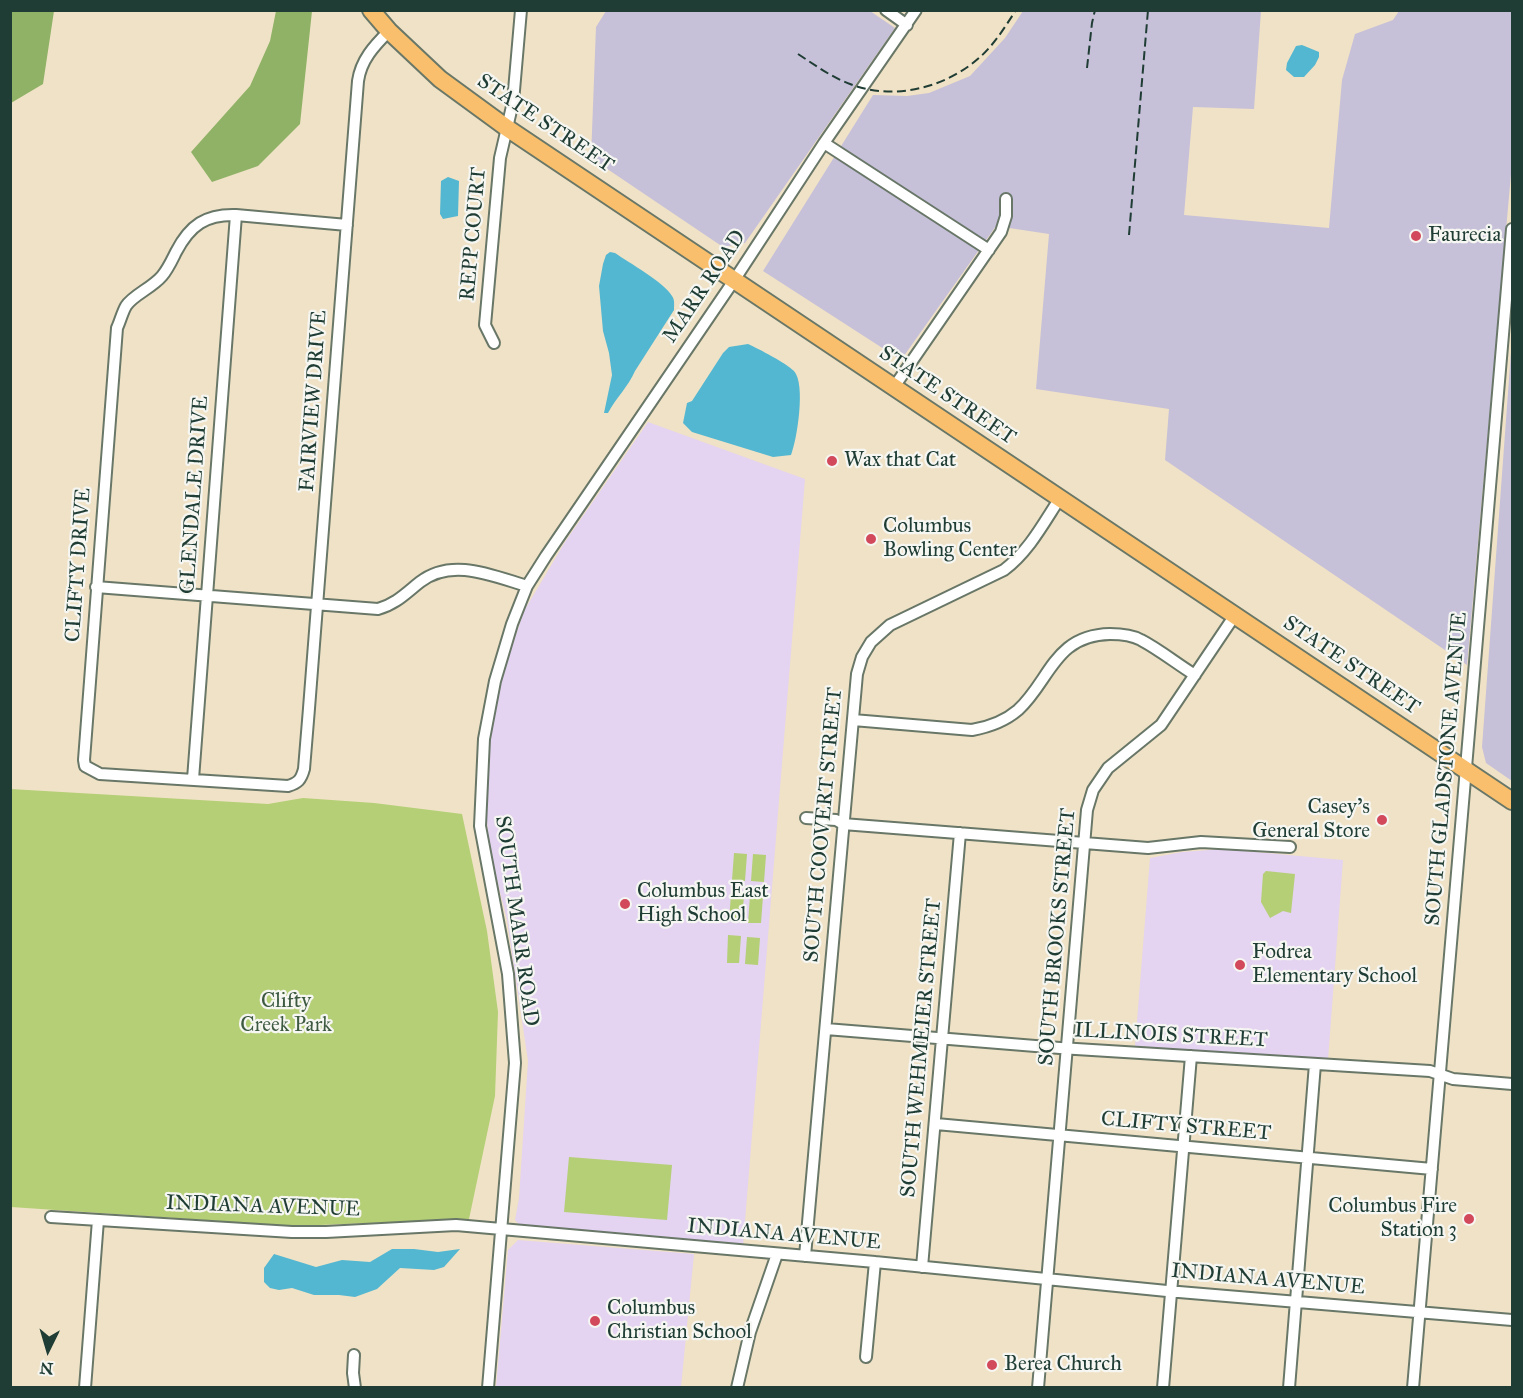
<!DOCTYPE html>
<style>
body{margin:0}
#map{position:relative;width:1523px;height:1398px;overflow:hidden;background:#f0e2c6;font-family:"IM FELL Great Primer",serif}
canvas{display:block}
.frame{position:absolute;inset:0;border:12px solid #1f3d34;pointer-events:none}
.north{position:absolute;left:18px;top:1320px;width:60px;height:60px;-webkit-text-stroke:4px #f6f6f2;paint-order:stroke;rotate:185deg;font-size:16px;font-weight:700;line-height:24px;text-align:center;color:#1f3d34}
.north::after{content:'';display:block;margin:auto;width:21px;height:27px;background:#1f3d34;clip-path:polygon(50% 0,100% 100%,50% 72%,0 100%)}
</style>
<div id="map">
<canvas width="1523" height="1398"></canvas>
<div class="frame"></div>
<div class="north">N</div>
</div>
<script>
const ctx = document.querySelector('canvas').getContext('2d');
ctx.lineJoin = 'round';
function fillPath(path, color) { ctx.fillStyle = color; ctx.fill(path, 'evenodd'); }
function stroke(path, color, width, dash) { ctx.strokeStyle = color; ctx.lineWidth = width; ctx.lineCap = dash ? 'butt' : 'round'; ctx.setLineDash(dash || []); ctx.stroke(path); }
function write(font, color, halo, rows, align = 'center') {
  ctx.font = font + ' "IM FELL Great Primer",serif'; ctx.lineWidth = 4.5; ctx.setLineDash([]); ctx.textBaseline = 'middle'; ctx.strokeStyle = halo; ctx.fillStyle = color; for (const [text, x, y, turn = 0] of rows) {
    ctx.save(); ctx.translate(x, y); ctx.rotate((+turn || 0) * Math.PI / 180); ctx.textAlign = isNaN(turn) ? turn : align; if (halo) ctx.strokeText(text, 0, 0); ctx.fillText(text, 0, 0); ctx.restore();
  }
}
const built = new Path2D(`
 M 648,422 L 805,479 L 743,1246 L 521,1227 L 515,1220 L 519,1198 L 528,1061 L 507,920 L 489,848 L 486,807 L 488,750 L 501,679 L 524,611 L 565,542 Z
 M 1223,849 L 1343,860 L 1328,1060 L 1135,1046 L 1150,858 L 1182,852 Z
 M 518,1240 L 694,1254 L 681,1387 L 496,1387 L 508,1250 Z`);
const industrial = new Path2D(`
 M 606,11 L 870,11 L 895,28 L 745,243 L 723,247 L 591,158 L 596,27 Z
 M 1023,11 L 1261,11 L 1254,109 L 1193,107 L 1184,215 L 1329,228 L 1342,80 L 1355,34 L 1393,20 L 1399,11 L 1512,11 L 1512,163 L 1467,665 L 1165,460 L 1169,409 L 1036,389 L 1049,234 L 996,226 L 901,360 L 763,271 L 873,95 L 907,96 L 929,93 L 970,76 L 1005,38 Z
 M 1512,338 L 1512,781 L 1486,763 L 1482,747 Z`);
const green = new Path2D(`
 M 10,789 L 268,804 L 303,798 L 374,803 L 462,814 L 487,931 L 498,1012 L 495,1096 L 469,1219 L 294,1226 L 11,1207 Z
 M 734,853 L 747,854 L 745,881 L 732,880 Z
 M 753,854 L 766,855 L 764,882 L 751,881 Z
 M 1266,871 L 1295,874 L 1291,913 L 1283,911 L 1270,918 L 1261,902 L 1263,874 Z
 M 731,894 L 744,895 L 742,922 L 729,921 Z
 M 750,896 L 763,896 L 761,923 L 748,923 Z
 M 728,935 L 741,936 L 739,963 L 727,963 Z
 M 747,937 L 760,938 L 758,965 L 745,964 Z
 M 569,1157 L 672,1165 L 667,1220 L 564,1212 Z`);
const forest = new Path2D(`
 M 11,10 L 54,11 L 43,84 L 11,103 Z
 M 276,11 L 312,11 L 300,124 L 258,166 L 212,182 L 191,152 L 250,86 L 270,41 Z`);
const water = new Path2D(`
 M 1302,45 L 1319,52 L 1319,57 L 1315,65 L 1304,77 L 1294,77 L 1286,70 L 1287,63 L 1296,46 Z
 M 448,177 L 459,181 L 458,216 L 443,219 L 440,214 L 441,181 Z
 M 610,252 L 615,253 C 628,262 665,283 672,296 C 675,300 674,305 674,310 L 635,371 C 628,387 616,398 608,413 L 604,413 L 612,375 L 609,353 L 603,331 L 599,286 L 603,264 L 606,255 Z
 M 748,344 C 759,349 786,363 794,371 C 806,384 797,440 791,455 L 773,457 L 692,432 L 683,423 L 687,403 L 692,401 L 723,353 L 729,347 Z
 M 392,1249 L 414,1249 L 438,1252 L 460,1249 L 444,1267 L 434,1270 L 400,1268 L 377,1289 L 355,1297 L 339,1295 L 314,1295 L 292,1288 L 279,1290 L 270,1288 L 264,1282 L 264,1268 L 274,1254 L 316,1267 L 342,1260 L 370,1262 Z`);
const minor = new Path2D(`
 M 886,10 L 907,25
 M 824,143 L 989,250
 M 347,225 L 236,215 C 206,214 190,225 176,252 C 172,260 168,269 162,276 C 152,288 133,295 126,306 C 122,313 120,322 117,328 L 84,760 L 85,766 L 100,774 L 288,786 C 298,783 301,780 304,769 C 323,540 341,311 358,81 C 361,60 374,46 389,31
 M 494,343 L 485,325 L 500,158 L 513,102 L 521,10
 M 894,387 L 1001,232 L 1006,216 L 1006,199
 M 96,587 L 378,609 C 396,604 406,593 420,582 C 452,557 493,576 527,586
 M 853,720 L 972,730 C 989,727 1004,722 1018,710 C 1050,681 1054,635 1110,634 C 1120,634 1132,635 1141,640 C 1160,650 1177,664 1195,675
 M 193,779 L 236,215
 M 806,818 L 836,820 L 843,824 L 1148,848 L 1201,842 L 1290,847
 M 826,1029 L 1060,1048 L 1430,1071 L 1453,1079 L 1512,1084
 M 936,1124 L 1432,1169
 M 51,1217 L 292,1232 L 326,1232 L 456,1225 L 875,1262 L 1167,1291 L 1512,1320
 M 805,1256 L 857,674 L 862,657 L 871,642 L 890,625 L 1004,570 C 1029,551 1043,524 1060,498
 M 922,1267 L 960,833
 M 354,1355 L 353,1373 L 355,1388
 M 866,1357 L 875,1262
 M 85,1388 L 98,1220
 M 488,1388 L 515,1063 L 508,974 L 480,826 L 484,739 L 495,681 L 512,624 L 527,586 L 546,556 L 735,279 L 824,143 L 916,10
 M 737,1388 L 750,1332 L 777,1254
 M 1038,1388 L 1087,810 L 1093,790 L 1108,768 L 1161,725 L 1235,615
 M 1163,1388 L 1191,1056
 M 1289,1388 L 1315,1064
 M 1413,1388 L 1512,229`);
const highway = new Path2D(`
 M 371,10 L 389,31 L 440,79 L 507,128 L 1512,801`);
const rail = new Path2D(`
 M 798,54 C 815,65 831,77 850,84 C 893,101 945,88 979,58 C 994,45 1005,27 1016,10
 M 1087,68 L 1092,23 L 1095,10
 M 1129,235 L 1148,10`);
const markers = [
 [1416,236,6,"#d1495b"],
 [832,461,6,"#d1495b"],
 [871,539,6,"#d1495b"],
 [1382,820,6,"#d1495b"],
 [625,904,6,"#d1495b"],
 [1240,965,6,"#d1495b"],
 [1469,1219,6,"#d1495b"],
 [595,1321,6,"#d1495b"],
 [992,1365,6,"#d1495b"]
];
const streetNames = [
 ["STATE STREET",545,124,34],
 ["REPP COURT",474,234,-85],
 ["MARR ROAD",705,287,-56],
 ["STATE STREET",947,396,34],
 ["FAIRVIEW DRIVE",314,401,-86],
 ["GLENDALE DRIVE",195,495,-86],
 ["CLIFTY DRIVE",79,565,-86],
 ["STATE STREET",1351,666,34],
 ["SOUTH GLADSTONE AVENUE",1447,769,-85],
 ["SOUTH COOVERT STREET",824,825,-85],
 ["SOUTH MARR ROAD",516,921,82],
 ["SOUTH BROOKS STREET",1058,937,-85],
 ["ILLINOIS STREET",1171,1036,3],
 ["SOUTH WEHMEIER STREET",922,1048,-85],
 ["CLIFTY STREET",1186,1127,5],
 ["INDIANA AVENUE",263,1207,2],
 ["INDIANA AVENUE",784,1235,5],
 ["INDIANA AVENUE",1268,1280,5]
];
const poiNames = [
 ["Faurecia",1428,236],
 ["Wax that Cat",844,461],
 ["Columbus",883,527],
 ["Bowling Center",883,551],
 ["Casey's",1370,808,"right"],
 ["General Store",1370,832,"right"],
 ["Columbus East",637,892],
 ["High School",637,916],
 ["Fodrea",1252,953],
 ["Elementary School",1252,977],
 ["Columbus Fire",1457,1207,"right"],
 ["Station 3",1457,1231,"right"],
 ["Columbus",607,1309],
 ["Christian School",607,1333],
 ["Berea Church",1004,1365]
];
const parkNames = [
 ["Clifty",286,1002],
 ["Creek Park",286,1026]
];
fillPath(built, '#e4d3f1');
fillPath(industrial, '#c6c0d9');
fillPath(green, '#b4cf75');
fillPath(forest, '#8fb266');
fillPath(water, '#53b7d1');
stroke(minor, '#687767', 14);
stroke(highway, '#687767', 20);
stroke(minor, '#fff', 10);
stroke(highway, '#f9bf6c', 16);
stroke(rail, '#1f3d34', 2, [9, 4.5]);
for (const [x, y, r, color] of markers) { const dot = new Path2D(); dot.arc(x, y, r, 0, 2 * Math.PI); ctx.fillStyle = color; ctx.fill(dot); stroke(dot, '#f6f6f2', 2); }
write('21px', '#1f3d34', '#f6f6f2', streetNames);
write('21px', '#1f3d34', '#f6f6f2', poiNames, 'left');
write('21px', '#3d5a41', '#f6f6f2', parkNames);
</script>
